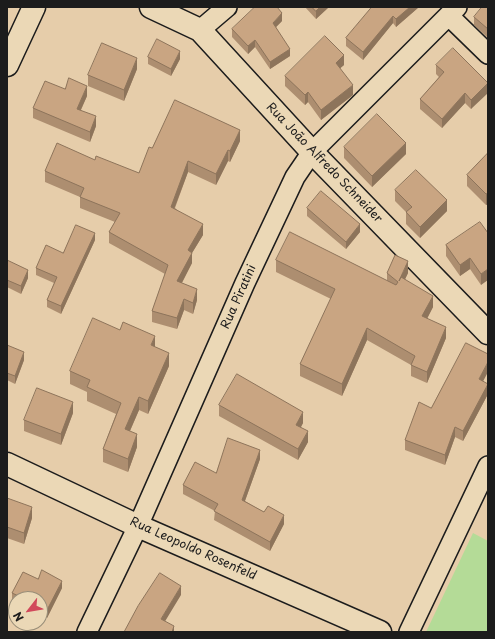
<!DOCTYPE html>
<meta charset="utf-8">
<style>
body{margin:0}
#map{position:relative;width:495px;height:639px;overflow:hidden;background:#e6cdaa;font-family:"Playpen Sans",sans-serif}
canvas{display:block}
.frame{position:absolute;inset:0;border:8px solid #1c1c1c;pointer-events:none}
.north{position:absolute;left:8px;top:591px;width:40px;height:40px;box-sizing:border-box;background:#ebd8b6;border:1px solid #988d78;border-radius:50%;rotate:239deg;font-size:11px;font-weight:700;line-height:16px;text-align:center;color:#1c1c1c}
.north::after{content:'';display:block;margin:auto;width:14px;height:18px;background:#d1495b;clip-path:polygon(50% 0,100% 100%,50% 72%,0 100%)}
</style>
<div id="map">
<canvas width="495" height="639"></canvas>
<div class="frame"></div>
<div class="north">N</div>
</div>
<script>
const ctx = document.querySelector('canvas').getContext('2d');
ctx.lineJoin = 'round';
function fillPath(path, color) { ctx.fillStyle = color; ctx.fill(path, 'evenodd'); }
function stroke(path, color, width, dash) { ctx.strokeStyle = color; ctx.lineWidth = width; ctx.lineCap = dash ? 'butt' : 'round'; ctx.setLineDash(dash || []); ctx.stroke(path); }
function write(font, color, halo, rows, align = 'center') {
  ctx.font = font + ' "Playpen Sans",sans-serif'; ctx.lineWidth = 4; ctx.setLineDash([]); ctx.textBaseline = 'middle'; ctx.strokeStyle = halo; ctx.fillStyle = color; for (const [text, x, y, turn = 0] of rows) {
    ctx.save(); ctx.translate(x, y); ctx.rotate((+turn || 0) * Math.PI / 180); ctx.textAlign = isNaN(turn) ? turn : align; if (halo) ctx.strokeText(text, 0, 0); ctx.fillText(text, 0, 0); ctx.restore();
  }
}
const green = new Path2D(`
 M 473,533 L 488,541 L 488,632 L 426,632 Z`);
const minor = new Path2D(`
 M 449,16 L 488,54
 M 200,30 L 227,7
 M 87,632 L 138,526 L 245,283 L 295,177 L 312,152 L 457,7
 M 409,632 L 488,466`);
const tertiary = new Path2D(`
 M 151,7 L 200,30 L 312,152 L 488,333
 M 7,65 L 34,7
 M 7,464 L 138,526 L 380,632`);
const wall = new Path2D(`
 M 305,7 L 329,7 L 316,19 Z
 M 372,7 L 419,7 L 396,27 L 393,23 L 363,60 L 346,46 L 346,38 Z
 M 488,7 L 488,38 L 474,25 L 474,17 Z
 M 282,21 L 276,27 L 290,56 L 270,69 L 255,47 L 248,54 L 232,37 L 232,29 Z
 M 148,57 L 180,59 L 171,76 L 148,64 Z
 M 344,65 L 340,68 L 353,95 L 321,120 L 308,102 L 305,105 L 285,86 L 285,76 Z
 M 436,65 L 488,83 L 471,109 L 465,103 L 442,128 L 420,109 L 420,99 L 439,77 L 436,74 Z
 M 137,69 L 124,101 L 88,86 L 88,75 Z
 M 87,96 L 81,110 L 96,126 L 90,142 L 33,118 L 33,108 Z
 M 240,141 L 230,162 L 228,161 L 216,185 L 188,172 L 175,208 L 203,235 L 192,253 L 192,263 L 182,283 L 197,300 L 193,314 L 184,310 L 177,329 L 152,322 L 152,311 L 165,274 L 109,243 L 109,232 L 115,222 L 80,208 L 80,197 L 45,182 L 45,171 L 95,160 L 139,173 L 152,148 Z
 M 344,147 L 406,154 L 372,187 L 344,158 Z
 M 488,153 L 488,204 L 486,205 L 467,186 L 467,175 Z
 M 395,190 L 447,211 L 420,238 L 406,224 L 406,212 L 395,201 Z
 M 307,208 L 360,232 L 346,249 L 307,216 Z
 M 488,233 L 481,285 L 470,269 L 460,276 L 446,256 L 446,245 Z
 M 95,240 L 61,314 L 47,307 L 47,300 L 54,283 L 36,275 L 36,268 L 63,253 Z
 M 7,260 L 28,278 L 21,294 L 7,287 Z
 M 276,260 L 387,281 L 387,273 L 408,273 L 405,279 L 433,307 L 427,319 L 446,338 L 427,383 L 411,376 L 411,365 L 367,340 L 342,396 L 300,376 L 300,364 L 331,299 L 276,272 Z
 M 7,345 L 24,360 L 15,384 L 7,380 Z
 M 155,347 L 169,366 L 148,414 L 139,410 L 130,431 L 137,447 L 128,472 L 103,462 L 103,449 L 116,414 L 87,401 L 87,392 L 70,384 L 70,371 Z
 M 483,381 L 488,394 L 463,441 L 455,437 L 445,465 L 405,450 L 405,440 L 431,408 Z
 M 219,405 L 303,423 L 301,427 L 308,442 L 298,460 L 219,416 Z
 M 73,413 L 61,445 L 24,431 L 24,420 Z
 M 260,459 L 245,501 L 284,524 L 270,551 L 214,520 L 215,511 L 183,494 L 183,485 L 216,473 Z
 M 7,498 L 32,518 L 24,544 L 7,538 Z
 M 38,579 L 62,588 L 47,618 L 40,614 L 40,599 L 16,599 L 16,602 L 12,600 L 12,593 Z`);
const shadedWall = new Path2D(`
 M 320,7 L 329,7 L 316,19 L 316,11 Z
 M 410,7 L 419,7 L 396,27 L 396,19 Z
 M 282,13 L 282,21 L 273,30 L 273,23 Z
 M 393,16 L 393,23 L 363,60 L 363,52 Z
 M 255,40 L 255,47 L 248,54 L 248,46 Z
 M 290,49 L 290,56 L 270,69 L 270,62 Z
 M 180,51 L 180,59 L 171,76 L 171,69 Z
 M 344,55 L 344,65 L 336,72 L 336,63 Z
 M 137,58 L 137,69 L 124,101 L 124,90 Z
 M 488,83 L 488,93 L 471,109 L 471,100 Z
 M 353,85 L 353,95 L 321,120 L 321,110 Z
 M 87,86 L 87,96 L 77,118 L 77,109 Z
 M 308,92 L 308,102 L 305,105 L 305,95 Z
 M 465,93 L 465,103 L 442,128 L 442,119 Z
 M 96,116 L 96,126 L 90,142 L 90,132 Z
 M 240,130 L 240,141 L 230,162 L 230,151 Z
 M 406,143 L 406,154 L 372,187 L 372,176 Z
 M 228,150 L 228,161 L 216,185 L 216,174 Z
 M 188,161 L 188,172 L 171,217 L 171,207 Z
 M 488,193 L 488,204 L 486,205 L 486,194 Z
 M 447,200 L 447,211 L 420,238 L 420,227 Z
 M 203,224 L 203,235 L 192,253 L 192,263 L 177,292 L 177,281 L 188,250 Z
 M 360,224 L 360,232 L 346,249 L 346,242 Z
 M 95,233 L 95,240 L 61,314 L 61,306 Z
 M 470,258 L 470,269 L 460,276 L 460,265 Z
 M 408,261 L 408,273 L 399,292 L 399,281 Z
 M 488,269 L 488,280 L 481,285 L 481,274 Z
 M 28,270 L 28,278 L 21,294 L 21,286 Z
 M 197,289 L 197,300 L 193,314 L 193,303 Z
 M 433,296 L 433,307 L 422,328 L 422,316 Z
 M 184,299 L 184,310 L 177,329 L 177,318 Z
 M 446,327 L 446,338 L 427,383 L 427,372 Z
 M 367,328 L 367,340 L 342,396 L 342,384 Z
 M 155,336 L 155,349 L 151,345 Z
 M 24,352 L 24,360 L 15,384 L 15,376 Z
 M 169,353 L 169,366 L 148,414 L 148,401 Z
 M 488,362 L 488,372 L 479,389 L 479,379 Z
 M 488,384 L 488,394 L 463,441 L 463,431 Z
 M 139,397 L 139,410 L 125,442 L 125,429 Z
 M 73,402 L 73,413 L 61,445 L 61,434 Z
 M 303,412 L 303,423 L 296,436 L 296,425 Z
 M 455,427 L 455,437 L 445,465 L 445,455 Z
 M 308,431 L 308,442 L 298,460 L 298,449 Z
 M 137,434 L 137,447 L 128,472 L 128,459 Z
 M 260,450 L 260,459 L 242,509 L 242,500 Z
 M 32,507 L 32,518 L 24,544 L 24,533 Z
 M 284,515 L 284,524 L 270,551 L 270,542 Z
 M 62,581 L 62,588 L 47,618 L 47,610 Z
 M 181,586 L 181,595 L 161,628 L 161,619 Z
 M 174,626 L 174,632 L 172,632 Z`);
const building = new Path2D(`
 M 255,7 L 277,7 L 282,13 L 273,23 L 290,49 L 270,62 L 255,40 L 248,46 L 232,29 Z
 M 312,7 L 320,7 L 316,11 Z
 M 372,7 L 410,7 L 396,19 L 393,16 L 363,52 L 346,38 Z
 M 482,7 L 488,7 L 488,29 L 474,17 Z
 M 325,36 L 344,55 L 336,63 L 353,85 L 321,110 L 308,92 L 305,95 L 285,76 Z
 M 157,39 L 180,51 L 171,69 L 148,57 Z
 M 102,43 L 137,58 L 124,90 L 88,75 Z
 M 453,48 L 488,83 L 471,100 L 465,93 L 442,119 L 420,99 L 444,72 L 436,65 Z
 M 69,78 L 87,86 L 77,109 L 96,116 L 90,132 L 33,108 L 45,81 L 65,89 Z
 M 175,100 L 240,130 L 230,151 L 228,150 L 216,174 L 188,161 L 171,207 L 203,224 L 188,250 L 192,253 L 177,281 L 197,289 L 193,303 L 184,299 L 177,318 L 152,311 L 168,265 L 109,232 L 120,213 L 80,197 L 84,188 L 45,171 L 57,143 L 95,160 L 96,156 L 139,173 L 149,147 L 152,148 Z
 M 377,114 L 406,143 L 372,176 L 344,147 Z
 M 488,153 L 488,193 L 486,194 L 467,175 Z
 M 416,170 L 447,200 L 420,227 L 406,212 L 412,207 L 395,190 Z
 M 321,191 L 360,224 L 346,242 L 307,208 Z
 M 480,222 L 488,233 L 488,269 L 481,274 L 470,258 L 460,265 L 446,245 Z
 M 76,225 L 95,233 L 61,306 L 47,300 L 57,277 L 36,268 L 46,245 L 63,253 Z
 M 290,232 L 396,285 L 398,282 L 387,273 L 395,255 L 408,261 L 399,281 L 401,277 L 433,296 L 422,316 L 446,327 L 427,372 L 411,365 L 415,356 L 367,328 L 342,384 L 300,364 L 335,289 L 276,260 Z
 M 7,260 L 28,270 L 21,286 L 7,280 Z
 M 93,318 L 120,330 L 123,322 L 155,336 L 151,345 L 169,353 L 148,401 L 139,397 L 125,429 L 137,434 L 128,459 L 103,449 L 121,403 L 87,387 L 90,380 L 70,371 Z
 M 466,343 L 488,354 L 488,362 L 479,379 L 488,384 L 463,431 L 455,427 L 445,455 L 405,440 L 419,402 L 431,408 Z
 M 7,345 L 24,352 L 15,376 L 7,373 Z
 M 237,374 L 303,412 L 296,425 L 308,431 L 298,449 L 219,405 Z
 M 37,388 L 73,402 L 61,434 L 24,420 Z
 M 228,438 L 260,450 L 242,500 L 264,512 L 268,506 L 284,515 L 270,542 L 214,511 L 218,504 L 183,485 L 195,462 L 216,473 Z
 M 7,498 L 32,507 L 24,533 L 7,527 Z
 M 42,570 L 62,581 L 47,610 L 40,607 L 40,599 L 25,599 L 12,593 L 23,572 L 38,579 Z
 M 160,573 L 181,586 L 161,619 L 174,626 L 172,632 L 124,632 L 138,606 Z`);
const streetNames = [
 ["Rua João Alfredo Schneider",324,163,46],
 ["Rua Piratini",239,297,-66],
 ["Rua Leopoldo Rosenfeld",193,549,24]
];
fillPath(green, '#b4db97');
stroke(minor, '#1c1c1c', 22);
stroke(tertiary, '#1c1c1c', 25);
stroke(minor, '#ebd8b6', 19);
stroke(tertiary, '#ebd8b6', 22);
fillPath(wall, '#ad8e70');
fillPath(shadedWall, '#8d745b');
fillPath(building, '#c9a582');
stroke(building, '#8d745b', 1);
write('12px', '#1c1c1c', '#ebd8b6', streetNames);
</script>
